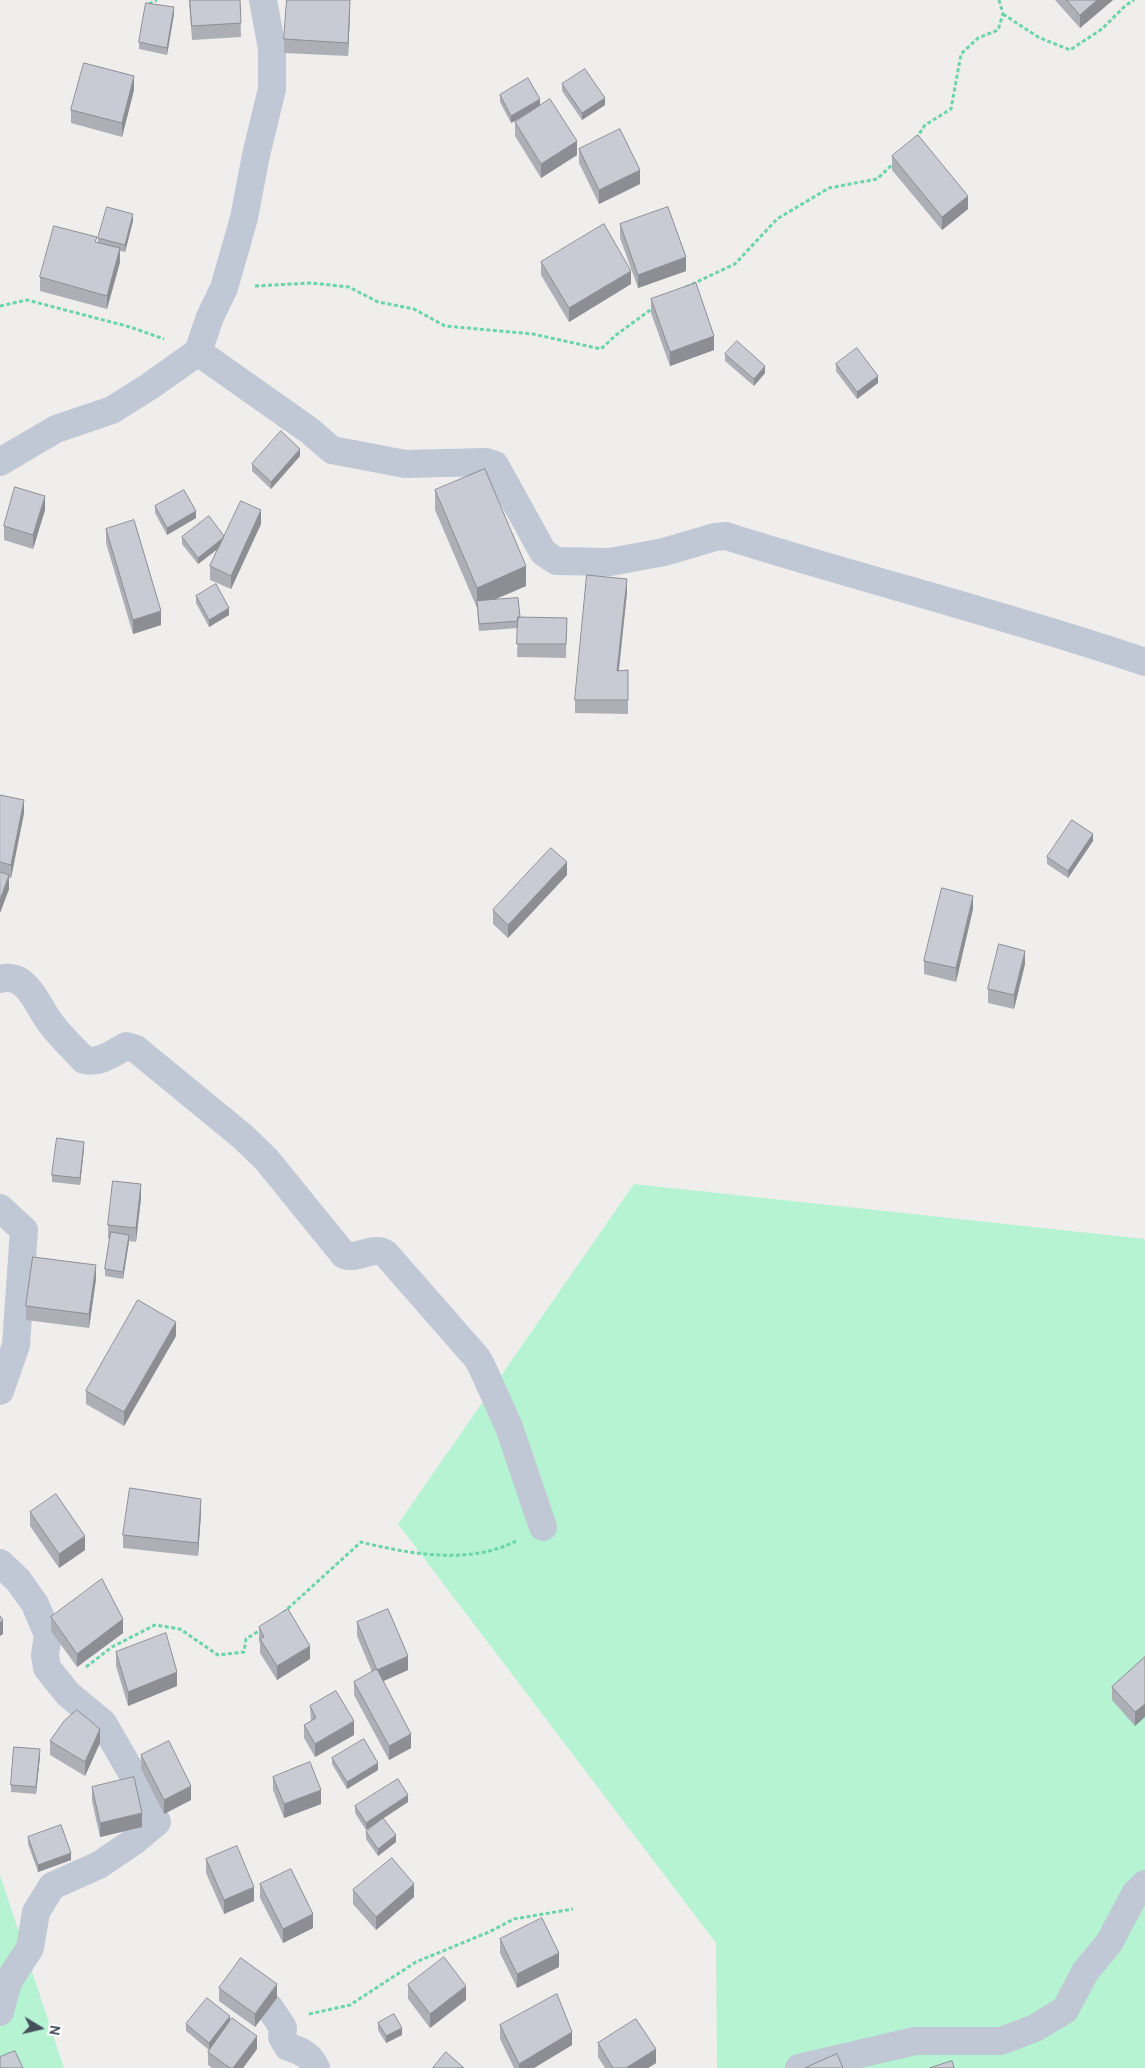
<!DOCTYPE html>
<style>
body{margin:0}
#map{position:relative;width:1145px;height:2068px;overflow:hidden;background:#f0eded;font-family:Cabin,sans-serif}
canvas{display:block}
.north{position:absolute;left:15px;top:2003px;width:50px;height:50px;-webkit-text-stroke:4px #fff;paint-order:stroke;rotate:99deg;font-size:14px;font-weight:700;line-height:20px;text-align:center;color:#444f5c}
.north::after{content:'';display:block;margin:auto;width:18px;height:22px;background:#444f5c;clip-path:polygon(50% 0,100% 100%,50% 72%,0 100%)}
</style>
<div id="map">
<canvas width="1145" height="2068"></canvas>
<div class="north">N</div>
</div>
<script>
const ctx = document.querySelector('canvas').getContext('2d');
ctx.lineJoin = 'round';
function fillPath(path, color) { ctx.fillStyle = color; ctx.fill(path, 'evenodd'); }
function stroke(path, color, width, dash) { ctx.strokeStyle = color; ctx.lineWidth = width; ctx.lineCap = dash ? 'butt' : 'round'; ctx.setLineDash(dash || []); ctx.stroke(path); }
const green = new Path2D(`
 M 634,1184 L 1145,1239 L 1145,2068 L 717,2068 L 716,1943 L 398,1524 Z
 M 0,1875 L 64,2068 L 0,2068 Z`);
const path = new Path2D(`
 M 149,4 L 157,0
 M 1003,14 L 1038,37 L 1070,50 L 1102,29 L 1125,6 L 1134,0
 M 916,139 L 925,125 L 951,109 L 961,54 L 978,38 L 998,30 L 1003,14 L 999,0
 M 255,286 L 311,283 L 349,287 L 378,302 L 414,309 L 445,326 L 533,334 L 601,349 L 616,335 L 653,308
 M 686,287 L 735,264 L 777,219 L 829,188 L 877,179 L 894,163
 M 0,306 L 27,300 L 130,327 L 164,339
 M 283,1613 L 361,1542 C 409,1554 470,1565 516,1541
 M 86,1667 L 112,1647 L 155,1625 L 180,1629 L 218,1655 L 244,1652 L 246,1639 L 262,1629
 M 309,2014 L 350,2005 L 416,1962 L 489,1932 L 514,1919 L 573,1909`);
const minor = new Path2D(`
 M 198,352 L 310,431 L 332,450 L 405,464 L 486,462 L 495,465 L 543,552 L 556,561 L 610,562 L 664,552 L 715,537 L 726,536 C 865,580 1007,615 1145,662
 M 0,979 C 29,971 38,1009 52,1025 C 62,1038 74,1049 84,1060 C 100,1064 113,1053 126,1046 L 136,1049 L 242,1136 L 266,1159 L 344,1255 C 358,1260 374,1245 386,1254 L 477,1358 L 482,1367 L 509,1427 L 543,1527
 M 0,1208 L 24,1230 L 16,1345 L 0,1391
 M 0,1563 L 18,1580 L 35,1604 L 48,1635 L 45,1655 L 47,1668 L 68,1694 L 103,1723 L 147,1799 L 157,1822 L 133,1842 L 99,1865 L 52,1886 L 36,1912 L 30,1948 L 8,1982 L 0,2012
 M 270,2008 L 283,2028 L 282,2037 L 288,2047 C 302,2051 310,2055 316,2068
 M 799,2068 L 915,2041 L 1001,2041 L 1035,2028 L 1065,2010 L 1085,1972 L 1109,1943 L 1135,1894 L 1145,1884`);
const tertiary = new Path2D(`
 M 0,462 L 56,429 L 112,410 L 150,386 L 198,352 L 210,317 L 224,288 L 244,218 L 256,155 L 272,89 L 272,49 L 263,0`);
const wall = new Path2D(`
 M 189,0 L 240,0 L 241,37 L 192,40 Z
 M 1055,0 L 1113,0 L 1080,28 Z
 M 350,13 L 348,56 L 284,53 L 284,39 Z
 M 174,14 L 167,55 L 139,49 L 139,42 Z
 M 562,84 L 605,105 L 582,120 L 562,91 Z
 M 134,90 L 122,137 L 71,123 L 71,110 Z
 M 500,95 L 540,106 L 577,155 L 541,178 L 515,136 L 515,122 L 534,110 L 511,123 L 500,102 Z
 M 579,149 L 640,184 L 599,204 L 579,163 Z
 M 892,156 L 968,209 L 942,230 L 892,170 Z
 M 133,221 L 125,252 L 120,251 L 120,262 L 107,309 L 40,291 L 40,277 L 97,242 L 98,242 L 98,238 Z
 M 620,224 L 686,271 L 638,288 L 620,238 Z
 M 541,262 L 631,284 L 569,322 L 541,275 Z
 M 651,299 L 714,350 L 670,366 L 651,313 Z
 M 725,354 L 765,373 L 754,386 L 725,361 Z
 M 836,364 L 878,383 L 857,399 L 836,371 Z
 M 300,456 L 271,489 L 252,471 L 252,464 Z
 M 435,490 L 526,586 L 496,599 L 520,617 L 567,618 L 566,658 L 517,657 L 518,628 L 479,631 L 477,608 L 435,510 Z
 M 155,506 L 196,518 L 167,535 L 155,513 Z
 M 45,510 L 33,549 L 4,540 L 4,526 Z
 M 261,524 L 231,589 L 210,580 L 210,566 L 218,549 L 198,564 L 182,544 L 182,537 L 224,536 Z
 M 106,529 L 161,625 L 133,634 L 106,543 Z
 M 627,592 L 619,671 L 628,670 L 628,714 L 575,713 L 575,700 Z
 M 196,596 L 229,615 L 209,627 L 196,603 Z
 M 0,795 L 24,813 L 11,878 L 9,878 L 9,889 L 0,913 Z
 M 1093,841 L 1068,878 L 1047,864 L 1047,857 Z
 M 567,875 L 508,938 L 493,924 L 493,910 Z
 M 973,909 L 956,982 L 924,974 L 924,961 Z
 M 1025,964 L 1014,1009 L 988,1003 L 988,989 Z
 M 84,1149 L 80,1185 L 52,1182 L 52,1175 Z
 M 141,1198 L 136,1242 L 129,1241 L 123,1279 L 105,1276 L 105,1269 L 110,1239 L 108,1239 L 108,1225 Z
 M 96,1279 L 89,1328 L 26,1320 L 26,1306 Z
 M 176,1336 L 124,1426 L 86,1404 L 86,1391 Z
 M 30,1512 L 85,1550 L 59,1568 L 30,1526 Z
 M 201,1513 L 198,1556 L 123,1548 L 123,1535 Z
 M 51,1617 L 123,1633 L 77,1667 L 51,1631 Z
 M 357,1622 L 408,1670 L 383,1681 L 411,1748 L 389,1760 L 354,1695 L 354,1682 L 372,1672 L 357,1636 Z
 M 259,1627 L 310,1659 L 277,1680 L 260,1653 L 260,1644 L 259,1641 Z
 M 116,1652 L 177,1686 L 128,1706 L 116,1666 Z
 M 1145,1657 L 1135,1726 L 1112,1700 L 1112,1687 Z
 M 310,1706 L 354,1735 L 315,1757 L 304,1738 L 304,1725 L 311,1721 Z
 M 50,1741 L 100,1743 L 85,1776 L 50,1755 Z
 M 141,1755 L 191,1800 L 164,1814 L 141,1769 Z
 M 40,1756 L 36,1794 L 11,1792 L 11,1785 Z
 M 332,1758 L 378,1770 L 347,1789 L 332,1764 Z
 M 273,1777 L 321,1804 L 284,1818 L 273,1790 Z
 M 92,1787 L 142,1827 L 100,1837 L 92,1801 Z
 M 408,1802 L 383,1818 L 396,1842 L 378,1856 L 366,1839 L 366,1832 L 380,1821 L 366,1830 L 355,1813 L 355,1806 Z
 M 28,1837 L 71,1860 L 38,1872 L 28,1844 Z
 M 206,1859 L 254,1901 L 224,1914 L 206,1873 Z
 M 260,1884 L 313,1928 L 283,1943 L 260,1898 Z
 M 353,1890 L 414,1897 L 376,1930 L 353,1904 Z
 M 500,1939 L 559,1967 L 517,1988 L 500,1953 Z
 M 408,1985 L 466,2000 L 430,2028 L 408,1999 Z
 M 219,1988 L 277,1998 L 255,2027 L 219,2001 Z
 M 230,2021 L 257,2049 L 243,2068 L 212,2068 L 208,2065 L 208,2052 L 209,2050 L 186,2031 L 186,2024 Z
 M 378,2023 L 402,2035 L 386,2043 L 378,2030 Z
 M 500,2025 L 572,2045 L 534,2068 L 514,2068 L 500,2039 Z
 M 598,2043 L 656,2063 L 648,2068 L 605,2068 L 598,2057 Z`);
const shadedWall = new Path2D(`
 M 350,0 L 350,13 L 348,56 L 348,43 Z
 M 1097,0 L 1113,0 L 1080,28 L 1080,15 Z
 M 174,7 L 174,14 L 167,55 L 167,48 Z
 M 134,76 L 134,90 L 122,137 L 122,123 Z
 M 605,98 L 605,105 L 582,120 L 582,113 Z
 M 540,99 L 540,106 L 511,123 L 511,116 Z
 M 577,141 L 577,155 L 541,178 L 541,164 Z
 M 640,170 L 640,184 L 599,204 L 599,190 Z
 M 968,196 L 968,209 L 942,230 L 942,217 Z
 M 133,214 L 133,221 L 125,252 L 125,245 Z
 M 120,248 L 120,262 L 107,309 L 107,296 Z
 M 686,257 L 686,271 L 638,288 L 638,275 Z
 M 631,271 L 631,284 L 569,322 L 569,308 Z
 M 714,336 L 714,350 L 670,366 L 670,352 Z
 M 765,366 L 765,373 L 754,386 L 754,379 Z
 M 878,376 L 878,383 L 857,399 L 857,392 Z
 M 300,449 L 300,456 L 271,489 L 271,482 Z
 M 45,496 L 45,510 L 33,549 L 33,535 Z
 M 261,510 L 261,524 L 231,589 L 231,576 Z
 M 196,511 L 196,518 L 167,535 L 167,528 Z
 M 224,537 L 224,544 L 198,564 L 198,558 Z
 M 526,566 L 526,586 L 477,607 L 477,601 L 477,608 L 477,588 Z
 M 627,579 L 627,592 L 617,685 L 617,671 Z
 M 229,608 L 229,615 L 209,627 L 209,620 Z
 M 161,611 L 161,625 L 133,634 L 133,620 Z
 M 24,800 L 24,813 L 11,878 L 11,865 Z
 M 1093,834 L 1093,841 L 1068,878 L 1068,871 Z
 M 567,862 L 567,875 L 508,938 L 508,925 Z
 M 9,875 L 9,889 L 0,913 L 0,900 Z
 M 973,896 L 973,909 L 956,982 L 956,968 Z
 M 1025,951 L 1025,964 L 1014,1009 L 1014,995 Z
 M 84,1142 L 84,1149 L 80,1185 L 80,1178 Z
 M 141,1184 L 141,1198 L 136,1242 L 136,1228 Z
 M 129,1235 L 129,1242 L 123,1279 L 123,1272 Z
 M 96,1265 L 96,1279 L 89,1328 L 89,1314 Z
 M 176,1322 L 176,1336 L 124,1426 L 124,1412 Z
 M 201,1499 L 201,1513 L 198,1556 L 198,1543 Z
 M 85,1536 L 85,1550 L 59,1568 L 59,1554 Z
 M 123,1619 L 123,1633 L 77,1667 L 77,1654 Z
 M 3,1620 L 3,1634 L 0,1636 L 0,1623 Z
 M 310,1646 L 310,1659 L 277,1680 L 277,1666 Z
 M 408,1656 L 408,1670 L 377,1684 L 377,1670 Z
 M 177,1672 L 177,1686 L 128,1706 L 128,1692 Z
 M 1145,1704 L 1145,1717 L 1135,1726 L 1135,1712 Z
 M 354,1721 L 354,1735 L 315,1757 L 315,1744 Z
 M 100,1729 L 100,1743 L 85,1776 L 85,1762 Z
 M 411,1734 L 411,1748 L 389,1760 L 389,1746 Z
 M 40,1749 L 40,1756 L 36,1794 L 36,1787 Z
 M 378,1763 L 378,1770 L 347,1789 L 347,1782 Z
 M 191,1786 L 191,1800 L 164,1814 L 164,1800 Z
 M 321,1790 L 321,1804 L 284,1818 L 284,1804 Z
 M 408,1795 L 408,1802 L 366,1830 L 366,1823 Z
 M 142,1813 L 142,1827 L 100,1837 L 100,1823 Z
 M 396,1835 L 396,1842 L 378,1856 L 378,1849 Z
 M 71,1853 L 71,1860 L 38,1872 L 38,1865 Z
 M 414,1884 L 414,1897 L 376,1930 L 376,1917 Z
 M 254,1887 L 254,1901 L 224,1914 L 224,1900 Z
 M 313,1914 L 313,1928 L 283,1943 L 283,1929 Z
 M 559,1953 L 559,1967 L 517,1988 L 517,1974 Z
 M 277,1984 L 277,1998 L 255,2027 L 255,2014 Z
 M 466,1986 L 466,2000 L 430,2028 L 430,2014 Z
 M 230,2016 L 230,2023 L 209,2050 L 209,2043 Z
 M 402,2028 L 402,2035 L 386,2043 L 386,2036 Z
 M 572,2032 L 572,2045 L 534,2068 L 519,2068 L 519,2064 Z
 M 257,2036 L 257,2049 L 243,2068 L 233,2068 Z
 M 656,2049 L 656,2063 L 648,2068 L 626,2068 Z`);
const building = new Path2D(`
 M 190,0 L 240,0 L 241,23 L 192,26 Z
 M 287,0 L 350,0 L 348,43 L 284,39 Z
 M 1067,0 L 1097,0 L 1080,15 Z
 M 146,3 L 174,7 L 167,48 L 139,42 Z
 M 84,63 L 134,76 L 122,123 L 71,110 Z
 M 585,69 L 605,98 L 582,113 L 562,84 Z
 M 528,78 L 540,99 L 511,116 L 500,95 Z
 M 550,99 L 577,141 L 541,164 L 515,122 Z
 M 620,129 L 640,170 L 599,190 L 579,149 Z
 M 918,135 L 968,196 L 942,217 L 892,156 Z
 M 107,207 L 133,214 L 125,245 L 98,238 Z
 M 668,207 L 686,257 L 638,275 L 620,224 Z
 M 604,224 L 631,271 L 569,308 L 541,262 Z
 M 54,226 L 97,237 L 95,242 L 120,248 L 107,296 L 40,277 Z
 M 696,283 L 714,336 L 670,352 L 651,299 Z
 M 737,341 L 765,366 L 754,379 L 725,354 Z
 M 857,348 L 878,376 L 857,392 L 836,364 Z
 M 281,431 L 300,449 L 271,482 L 252,464 Z
 M 485,469 L 526,566 L 477,588 L 435,490 Z
 M 15,487 L 45,496 L 33,535 L 4,526 Z
 M 184,490 L 196,511 L 167,528 L 155,506 Z
 M 241,501 L 261,510 L 231,576 L 210,566 Z
 M 209,516 L 224,536 L 223,538 L 198,558 L 182,537 Z
 M 134,520 L 161,611 L 133,620 L 106,529 Z
 M 587,575 L 627,579 L 617,671 L 628,670 L 628,700 L 575,700 Z
 M 216,584 L 229,608 L 209,620 L 196,596 Z
 M 518,598 L 520,617 L 518,617 L 518,621 L 479,624 L 477,601 Z
 M 518,617 L 567,618 L 566,644 L 517,644 Z
 M 0,795 L 24,800 L 11,865 L 0,862 Z
 M 1072,820 L 1093,834 L 1068,871 L 1047,857 Z
 M 551,848 L 567,862 L 508,925 L 493,910 Z
 M 0,872 L 9,875 L 0,900 Z
 M 942,888 L 973,896 L 956,968 L 924,961 Z
 M 999,944 L 1025,951 L 1014,995 L 988,989 Z
 M 57,1138 L 84,1142 L 80,1178 L 52,1175 Z
 M 113,1181 L 141,1184 L 136,1228 L 108,1225 Z
 M 111,1232 L 129,1235 L 123,1272 L 105,1269 Z
 M 33,1257 L 96,1265 L 89,1314 L 26,1306 Z
 M 138,1300 L 176,1322 L 124,1412 L 86,1391 Z
 M 130,1488 L 201,1499 L 198,1543 L 123,1535 Z
 M 56,1494 L 85,1536 L 59,1554 L 30,1512 Z
 M 102,1579 L 123,1619 L 77,1654 L 51,1617 Z
 M 288,1609 L 310,1646 L 277,1666 L 260,1639 L 264,1637 L 259,1627 Z
 M 388,1609 L 408,1656 L 377,1670 L 357,1622 Z
 M 0,1616 L 3,1620 L 0,1623 Z
 M 166,1633 L 177,1672 L 128,1692 L 116,1652 Z
 M 1145,1657 L 1145,1704 L 1135,1712 L 1112,1687 Z
 M 377,1669 L 411,1734 L 389,1746 L 354,1682 Z
 M 336,1691 L 354,1721 L 315,1744 L 304,1725 L 316,1718 L 310,1706 Z
 M 77,1710 L 100,1729 L 85,1762 L 50,1741 L 64,1721 Z
 M 364,1739 L 378,1763 L 347,1782 L 332,1758 Z
 M 169,1741 L 191,1786 L 164,1800 L 141,1755 Z
 M 14,1747 L 40,1749 L 36,1787 L 11,1785 Z
 M 310,1762 L 321,1790 L 284,1804 L 273,1777 Z
 M 134,1777 L 142,1813 L 100,1823 L 92,1787 Z
 M 398,1779 L 408,1795 L 366,1823 L 355,1806 Z
 M 383,1818 L 396,1835 L 378,1849 L 366,1832 Z
 M 61,1825 L 71,1853 L 38,1865 L 28,1837 Z
 M 237,1846 L 254,1887 L 224,1900 L 206,1859 Z
 M 392,1858 L 414,1884 L 376,1917 L 353,1890 Z
 M 291,1869 L 313,1914 L 283,1929 L 260,1884 Z
 M 542,1918 L 559,1953 L 517,1974 L 500,1939 Z
 M 444,1957 L 466,1986 L 430,2014 L 408,1985 Z
 M 241,1958 L 277,1984 L 255,2014 L 219,1988 Z
 M 557,1994 L 572,2032 L 519,2064 L 500,2025 Z
 M 207,1998 L 230,2016 L 209,2043 L 186,2024 Z
 M 394,2014 L 402,2028 L 386,2036 L 378,2023 Z
 M 232,2018 L 257,2036 L 233,2068 L 230,2068 L 208,2052 Z
 M 636,2019 L 656,2049 L 626,2068 L 613,2068 L 598,2043 Z
 M 15,2051 L 23,2068 L 0,2068 L 0,2057 Z
 M 446,2052 L 464,2068 L 433,2068 Z
 M 837,2054 L 843,2068 L 805,2068 Z
 M 952,2061 L 954,2068 L 930,2068 Z`);
fillPath(green, '#b6f3d2');
stroke(path, '#6bd4a8', 3, [4, 2.5]);
stroke(minor, '#bfc8d4', 28);
stroke(tertiary, '#bfc8d4', 28);
fillPath(wall, '#acafb6');
fillPath(shadedWall, '#8c8e94');
fillPath(building, '#c8cbd4');
stroke(building, '#8c8e94', 1);
</script>
